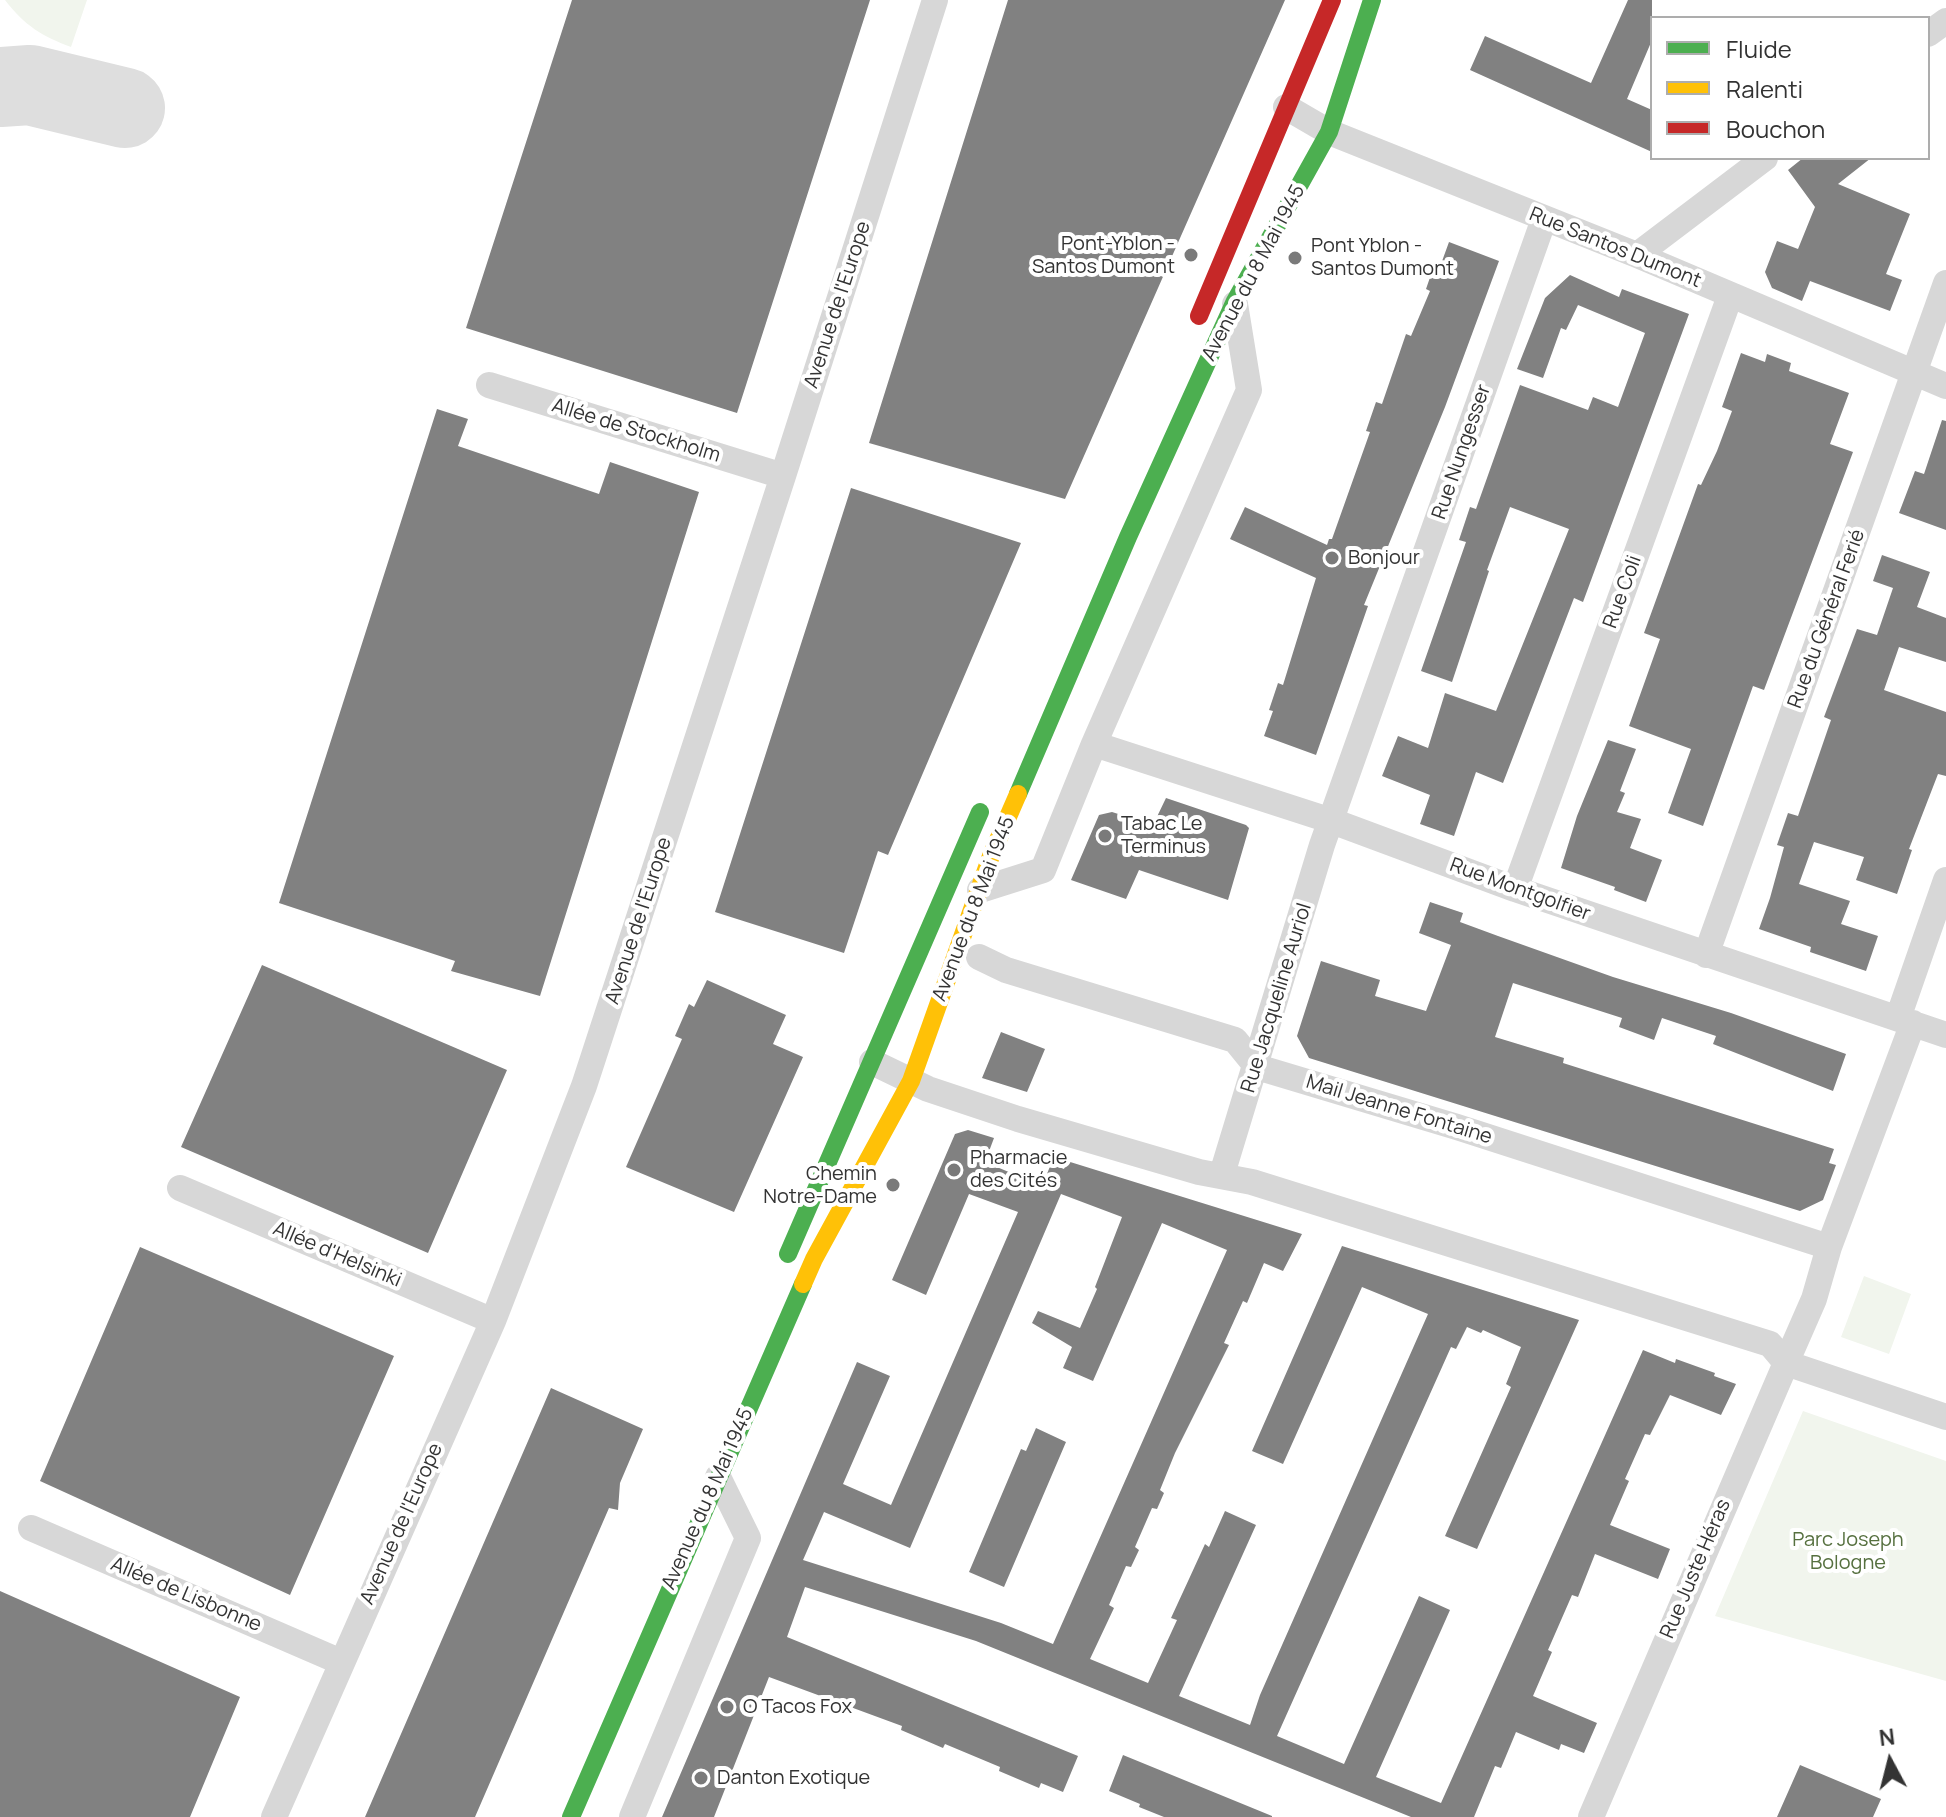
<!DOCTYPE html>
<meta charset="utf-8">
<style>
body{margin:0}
#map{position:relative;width:1946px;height:1817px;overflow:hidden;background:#fff;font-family:Manrope,sans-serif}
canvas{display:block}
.legend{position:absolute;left:1650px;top:16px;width:280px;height:144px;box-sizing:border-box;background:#fff;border:2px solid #adadad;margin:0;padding:10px 14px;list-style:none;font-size:24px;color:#333}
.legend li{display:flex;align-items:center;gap:16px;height:40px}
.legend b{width:40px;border:2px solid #adadad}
.north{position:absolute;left:1850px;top:1721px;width:80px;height:80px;-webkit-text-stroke:6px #fff;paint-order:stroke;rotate:353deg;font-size:22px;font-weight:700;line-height:32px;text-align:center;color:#333}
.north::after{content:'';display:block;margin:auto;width:28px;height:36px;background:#333;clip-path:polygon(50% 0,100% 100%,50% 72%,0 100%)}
</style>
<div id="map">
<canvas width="1946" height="1817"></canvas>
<ul class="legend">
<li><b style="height:10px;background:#4caf50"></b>Fluide</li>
<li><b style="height:10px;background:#ffc107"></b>Ralenti</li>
<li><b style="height:10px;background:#c62828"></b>Bouchon</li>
</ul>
<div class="north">N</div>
</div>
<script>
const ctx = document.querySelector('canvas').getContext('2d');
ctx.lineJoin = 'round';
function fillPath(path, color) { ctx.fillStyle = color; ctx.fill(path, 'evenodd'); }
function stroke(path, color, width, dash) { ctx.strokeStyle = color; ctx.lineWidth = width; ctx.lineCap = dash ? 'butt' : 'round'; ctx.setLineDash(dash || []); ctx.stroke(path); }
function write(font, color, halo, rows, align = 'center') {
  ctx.font = font + ' Manrope,sans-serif'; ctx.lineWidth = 8; ctx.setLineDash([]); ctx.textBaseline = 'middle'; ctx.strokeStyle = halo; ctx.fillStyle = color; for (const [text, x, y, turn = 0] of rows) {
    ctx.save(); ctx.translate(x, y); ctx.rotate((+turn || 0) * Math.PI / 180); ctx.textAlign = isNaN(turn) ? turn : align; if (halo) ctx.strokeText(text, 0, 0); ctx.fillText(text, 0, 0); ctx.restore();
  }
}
const green = new Path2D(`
 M 5,0 L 87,0 L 71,47 C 42,36 25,26 5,0 Z
 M 1864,1276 L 1911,1294 L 1889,1354 L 1841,1337 Z
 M 1803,1411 L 1946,1461 L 1946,1681 L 1715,1616 Z`);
const taxiway = new Path2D(`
 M 0,87 L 30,85 L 125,108`);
const building = new Path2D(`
 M 572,0 L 870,0 L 737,413 L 466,328 Z
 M 1008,0 L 1285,0 L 1065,499 L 869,443 Z
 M 1628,0 L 1652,0 L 1652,40 L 1627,99 L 1652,110 L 1652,152 L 1470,70 L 1485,36 L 1591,83 Z
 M 1803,158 L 1871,158 L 1838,184 L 1910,214 L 1886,274 L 1902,280 L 1890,311 L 1810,281 L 1802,301 L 1772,288 L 1765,272 L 1777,241 L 1798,249 L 1815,207 L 1788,170 Z
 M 1449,242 L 1499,261 L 1445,407 L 1364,605 L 1368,606 L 1316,755 L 1264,736 L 1273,711 L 1269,710 L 1278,683 L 1283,685 L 1316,578 L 1230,539 L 1245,507 L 1327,545 L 1329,539 L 1332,539 L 1370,432 L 1366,431 L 1376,402 L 1382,404 L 1406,334 L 1411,336 L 1430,291 L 1426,289 L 1435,263 L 1441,264 Z
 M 1570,275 L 1619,297 L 1622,289 L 1689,314 L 1583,602 L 1574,598 L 1503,783 L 1476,772 L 1454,836 L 1420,824 L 1430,795 L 1382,776 L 1398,736 L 1428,748 L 1445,693 L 1496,711 L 1569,529 L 1510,507 L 1487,570 L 1489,571 L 1452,682 L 1421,671 L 1466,542 L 1459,540 L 1470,507 L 1476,509 L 1520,385 L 1588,410 L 1593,397 L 1618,407 L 1645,333 L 1578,305 L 1566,330 L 1561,328 L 1543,378 L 1517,369 L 1545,298 Z
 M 1741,353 L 1765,362 L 1767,354 L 1791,363 L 1789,371 L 1849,393 L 1830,444 L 1853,452 L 1764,690 L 1753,686 L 1703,826 L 1668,813 L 1691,749 L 1629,726 L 1660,639 L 1644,633 L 1698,484 L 1701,485 L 1717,451 L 1732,411 L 1722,407 Z
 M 437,409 L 468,419 L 458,446 L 599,494 L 610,462 L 699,492 L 540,996 L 451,971 L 455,961 L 279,903 Z
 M 1942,420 L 1946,421 L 1946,530 L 1899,513 L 1915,471 L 1924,474 Z
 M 851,488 L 1021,543 L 888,855 L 878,851 L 844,953 L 715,912 Z
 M 1882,555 L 1930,572 L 1917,607 L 1946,618 L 1946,662 L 1899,647 L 1884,690 L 1946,712 L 1946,776 L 1938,774 L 1909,849 L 1912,850 L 1897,894 L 1856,880 L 1864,857 L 1814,842 L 1799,884 L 1850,901 L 1841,924 L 1878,936 L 1866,971 L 1810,952 L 1811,947 L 1759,929 L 1770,898 L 1784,847 L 1777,845 L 1788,813 L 1798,816 L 1831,720 L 1824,717 L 1857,629 L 1877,635 L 1893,588 L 1873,581 Z
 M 1608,740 L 1636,749 L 1620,791 L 1625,793 L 1617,812 L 1641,819 L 1630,848 L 1662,860 L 1646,902 L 1614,890 L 1615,887 L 1561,868 L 1577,816 Z
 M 1166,798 L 1246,825 L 1249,828 L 1228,900 L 1139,870 L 1126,899 L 1071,880 L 1099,815 L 1112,812 L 1153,825 Z
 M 1430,902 L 1463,913 L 1460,922 L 1498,936 L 1613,977 L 1731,1013 L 1846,1054 L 1833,1091 L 1713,1044 L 1716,1036 L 1662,1018 L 1654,1040 L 1619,1027 L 1622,1018 L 1513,983 L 1495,1037 L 1564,1058 L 1563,1063 L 1834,1149 L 1829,1163 L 1836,1165 L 1823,1200 L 1800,1211 L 1309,1058 L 1297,1036 L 1321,961 L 1380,980 L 1375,996 L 1426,1011 L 1451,945 L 1419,933 Z
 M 262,965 L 507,1070 L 428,1253 L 181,1147 Z
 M 707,980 L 786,1015 L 773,1044 L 803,1057 L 734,1212 L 626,1167 L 682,1039 L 675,1036 L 689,1004 L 694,1007 Z
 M 1001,1032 L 1045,1049 L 1027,1092 L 982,1078 Z
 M 968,1130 L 994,1138 L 985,1162 L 1042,1186 L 1051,1164 L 1064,1169 L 1067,1161 L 1302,1234 L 1283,1271 L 1264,1263 L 1247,1303 L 1243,1301 L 1224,1343 L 1229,1345 L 1175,1453 L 1160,1490 L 1164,1493 L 1157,1509 L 1152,1508 L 1135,1547 L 1139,1550 L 1131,1567 L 1126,1566 L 1109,1605 L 1114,1608 L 1090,1659 L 1148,1683 L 1177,1620 L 1171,1618 L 1189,1579 L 1205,1544 L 1209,1547 L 1225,1511 L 1256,1525 L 1179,1696 L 1250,1725 L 1260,1695 L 1428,1314 L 1362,1287 L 1283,1464 L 1252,1451 L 1342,1246 L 1579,1320 L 1477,1549 L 1445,1536 L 1511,1387 L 1506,1384 L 1521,1347 L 1483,1330 L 1481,1333 L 1467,1327 L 1456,1349 L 1451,1347 L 1277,1736 L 1344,1764 L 1419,1596 L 1450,1610 L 1376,1777 L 1441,1803 L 1643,1350 L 1675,1363 L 1676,1359 L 1715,1373 L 1714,1376 L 1736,1384 L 1721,1415 L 1670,1395 L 1650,1435 L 1645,1434 L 1625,1479 L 1629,1481 L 1610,1525 L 1670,1549 L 1658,1579 L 1595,1554 L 1578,1597 L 1572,1595 L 1548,1650 L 1552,1652 L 1533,1696 L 1597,1723 L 1584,1753 L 1561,1744 L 1559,1750 L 1516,1732 L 1501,1768 L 1495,1766 L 1474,1817 L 1411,1817 L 976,1641 L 805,1587 L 787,1637 L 1078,1756 L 1063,1792 L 1041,1783 L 1039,1788 L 999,1771 L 1000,1767 L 945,1744 L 943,1748 L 901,1730 L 902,1726 L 769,1677 L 714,1817 L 662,1817 L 857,1362 L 890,1376 L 843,1484 L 891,1505 L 1018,1212 L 969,1194 L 926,1295 L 892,1280 L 955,1134 ZM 1061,1194 L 1122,1217 L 1095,1287 L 1097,1289 L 1080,1328 L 1038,1311 L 1032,1323 L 1072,1347 L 1063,1368 L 1093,1381 L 1162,1223 L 1227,1250 L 1053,1644 L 1001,1623 L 803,1560 L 824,1512 L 910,1548 Z
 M 140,1247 L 394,1356 L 290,1595 L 40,1481 Z
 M 551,1388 L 643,1429 L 620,1483 L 618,1510 L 609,1508 L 475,1817 L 365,1817 Z
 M 1036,1428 L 1066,1442 L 1004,1587 L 969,1572 L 1021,1449 L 1026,1451 Z
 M 0,1591 L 240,1697 L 190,1817 L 0,1817 Z
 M 1123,1755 L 1272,1816 L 1272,1817 L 1164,1817 L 1139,1807 L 1140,1804 L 1109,1791 Z
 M 1800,1765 L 1881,1799 L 1873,1817 L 1777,1817 Z`);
const street = new Path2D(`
 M 1928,34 L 1946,21
 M 1286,107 L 1329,132 L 1637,255 L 1946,386
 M 1637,255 L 1765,158
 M 489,385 L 783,476
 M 1094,744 L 1332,821 L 1515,889 L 1946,1035
 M 1515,889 L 1730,296
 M 980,890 L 1043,870 L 1094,744 L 1249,390 L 1235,304
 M 1706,955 L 1946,283
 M 979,957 L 1006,970 L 1235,1040 L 1257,1067 L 1457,1127 L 1829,1247
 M 1898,1018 L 1946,880
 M 1913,1023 L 1829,1247 L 1814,1299 L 1786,1363 L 1946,1417
 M 872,1062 L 928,1089 L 1018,1119 L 1199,1172 L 1252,1182 L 1770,1344 L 1786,1363 L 1591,1817
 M 1222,1174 L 1322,845 L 1544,219
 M 180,1188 L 493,1321
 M 31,1528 L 341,1662
 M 274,1817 L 493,1321 L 584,1086 L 783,476 L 935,0
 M 632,1817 L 748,1538 L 718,1477`);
const fast = new Path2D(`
 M 1018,794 L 1128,537 L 1235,301 L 1329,132 L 1372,0
 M 788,1254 L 980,812
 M 571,1817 L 803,1284`);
const slow = new Path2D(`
 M 803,1284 L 814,1259 L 911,1081 L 991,856 L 1018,794`);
const jam = new Path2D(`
 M 1199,316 L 1332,0`);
const markers = [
 [1191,255,8,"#7a7a7a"],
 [1295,258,8,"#7a7a7a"],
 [1332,558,8,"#7a7a7a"],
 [1105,836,8,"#7a7a7a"],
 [954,1170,8,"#7a7a7a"],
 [893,1185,8,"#7a7a7a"],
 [727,1707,8,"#7a7a7a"],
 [701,1778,8,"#7a7a7a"]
];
const poiNames = [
 ["Pont-Yblon -",1175,244,"right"],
 ["Santos Dumont",1175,267,"right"],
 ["Pont Yblon -",1311,246],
 ["Santos Dumont",1311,269],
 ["Bonjour",1348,558],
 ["Tabac Le",1121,824],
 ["Terminus",1121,847],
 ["Pharmacie",970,1158],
 ["des Cités",970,1181],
 ["Chemin",877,1174,"right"],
 ["Notre-Dame",877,1197,"right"],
 ["O Tacos Fox",743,1707],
 ["Danton Exotique",717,1778]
];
const streetNames = [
 ["Rue Santos Dumont",1615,248,22],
 ["Avenue du 8 Mai 1945",1254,273,-62],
 ["Avenue de l'Europe",838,305,-72],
 ["Allée de Stockholm",636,431,17],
 ["Rue Nungesser",1462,452,-71],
 ["Rue Coli",1623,592,-70],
 ["Rue du Général Ferié",1827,619,-70],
 ["Rue Montgolfier",1520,890,20],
 ["Avenue du 8 Mai 1945",974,909,-69],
 ["Avenue de l'Europe",639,921,-72],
 ["Rue Jacqueline Auriol",1277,998,-73],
 ["Mail Jeanne Fontaine",1399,1110,17],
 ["Allée d'Helsinki",337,1255,23],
 ["Avenue du 8 Mai 1945",708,1499,-66],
 ["Avenue de l'Europe",402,1524,-66],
 ["Rue Juste Héras",1696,1569,-67],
 ["Allée de Lisbonne",186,1595,23]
];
const parkNames = [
 ["Parc Joseph",1848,1540],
 ["Bologne",1848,1563]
];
fillPath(green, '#f1f5ed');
stroke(taxiway, '#dedede', 80);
fillPath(building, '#818181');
stroke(street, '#d7d7d7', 26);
stroke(fast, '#4caf50', 18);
stroke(slow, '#ffc107', 18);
stroke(jam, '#c62828', 18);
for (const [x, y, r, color] of markers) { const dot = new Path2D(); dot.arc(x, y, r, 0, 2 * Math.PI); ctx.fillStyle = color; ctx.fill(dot); stroke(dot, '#fff', 3); }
write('20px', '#333', '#fff', poiNames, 'left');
write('20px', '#333', '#fff', streetNames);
write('20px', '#56703f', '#fff', parkNames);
</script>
